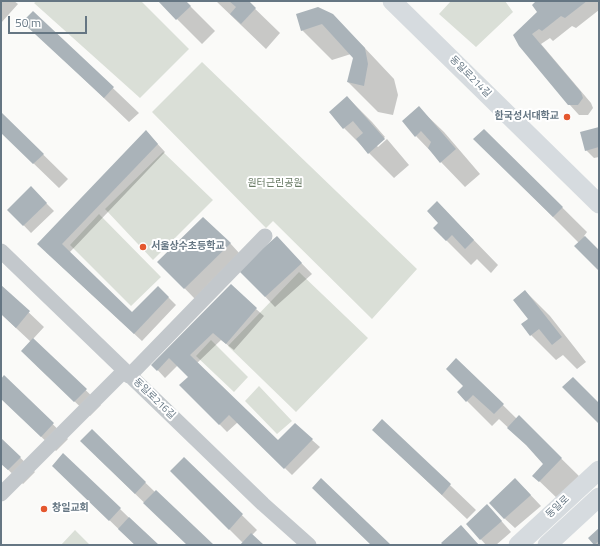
<!DOCTYPE html>
<meta charset="utf-8">
<style>
body{margin:0}
#map{position:relative;width:600px;height:546px;overflow:hidden;background:#fafaf8;font-family:"Titillium Web",sans-serif}
canvas{display:block}
.frame{position:absolute;inset:0;border:2px solid #657683;pointer-events:none}
.scale{position:absolute;left:8px;top:16px;width:79px;height:18px;box-sizing:border-box;border:2px solid #657683;border-top:0;padding-left:5px;font-size:12px;line-height:14px;white-space:nowrap;color:#657683;-webkit-text-stroke:3px #fff;paint-order:stroke}
</style>
<div id="map">
<canvas width="600" height="546"></canvas>
<div class="frame"></div>
<div class="scale">50 m</div>
</div>
<script>
const ctx = document.querySelector('canvas').getContext('2d');
ctx.lineJoin = 'round';
function fillPath(path, color) { ctx.fillStyle = color; ctx.fill(path, 'evenodd'); }
function stroke(path, color, width, dash) { ctx.strokeStyle = color; ctx.lineWidth = width; ctx.lineCap = dash ? 'butt' : 'round'; ctx.setLineDash(dash || []); ctx.stroke(path); }
function write(font, color, halo, rows, align = 'center') {
  ctx.font = font + ' "Titillium Web","Noto Sans KR",sans-serif'; ctx.lineWidth = 4; ctx.setLineDash([]); ctx.textBaseline = 'middle'; ctx.strokeStyle = halo; ctx.fillStyle = color; for (const [text, x, y, turn = 0] of rows) {
    ctx.save(); ctx.translate(x, y); ctx.rotate((+turn || 0) * Math.PI / 180); ctx.textAlign = isNaN(turn) ? turn : align; if (halo) ctx.strokeText(text, 0, 0); ctx.fillText(text, 0, 0); ctx.restore();
  }
}
const green = new Path2D(`
 M 37,1 L 141,1 L 189,49 L 140,98 L 34,3 Z
 M 451,1 L 505,1 L 513,12 L 476,47 L 439,14 Z
 M 202,62 L 417,269 L 372,319 L 273,221 L 266,228 L 152,112 Z
 M 163,152 L 213,200 L 153,260 L 105,209 Z
 M 99,214 L 161,277 L 131,306 L 70,245 Z
 M 299,272 L 368,338 L 296,412 L 228,346 Z
 M 211,340 L 248,377 L 234,392 L 196,356 Z
 M 259,386 L 292,421 L 277,434 L 245,401 Z
 M 75,530 L 90,545 L 61,545 Z`);
const shadow = new Path2D(`
 M 1,1 L 14,1 L 18,4 L 1,23 Z
 M 159,1 L 185,1 L 215,31 L 202,44 Z
 M 216,1 L 247,1 L 280,33 L 266,49 Z
 M 538,1 L 599,1 L 599,10 L 576,28 L 572,26 L 553,41 L 550,38 L 541,44 L 591,103 L 593,108 L 588,115 L 579,115 L 569,104 L 520,45 L 539,12 Z
 M 318,9 L 362,45 L 394,79 L 398,95 L 393,115 L 378,112 L 348,82 L 354,58 L 351,54 L 332,60 L 302,30 Z
 M 33,12 L 139,113 L 129,122 L 24,22 Z
 M 347,97 L 372,122 L 385,137 L 376,145 L 378,147 L 387,139 L 409,165 L 394,178 L 344,128 Z
 M 419,108 L 444,132 L 480,174 L 465,187 L 416,136 Z
 M 1,113 L 68,179 L 59,188 L 1,132 Z
 M 599,128 L 599,157 L 594,158 L 586,150 Z
 M 484,130 L 587,232 L 584,236 L 599,251 L 599,270 L 579,243 L 475,139 Z
 M 153,139 L 165,152 L 69,253 L 132,313 L 158,287 L 176,305 L 142,341 L 46,252 Z
 M 31,188 L 54,211 L 31,233 L 9,210 Z
 M 437,202 L 498,265 L 491,273 L 477,259 L 471,265 L 446,240 L 440,223 Z
 M 277,238 L 312,274 L 275,307 L 240,270 Z
 M 230,243 L 240,254 L 195,299 L 159,262 Z
 M 1,286 L 44,327 L 33,339 L 101,405 L 90,416 L 37,366 L 31,342 L 1,314 Z
 M 525,291 L 550,316 L 586,362 L 577,369 L 563,355 L 556,360 L 531,335 Z
 M 256,309 L 264,316 L 234,350 L 221,340 L 197,363 L 278,442 L 312,440 L 320,447 L 292,475 L 238,422 L 227,432 L 181,385 L 190,377 L 178,365 L 165,378 L 153,365 Z
 M 456,359 L 517,419 L 519,417 L 582,479 L 560,501 L 534,476 L 544,464 L 534,452 L 499,419 L 492,426 L 458,392 L 464,386 Z
 M 4,377 L 68,439 L 56,451 L 1,398 L 1,380 Z
 M 382,420 L 476,510 L 467,519 L 373,430 Z
 M 92,431 L 155,492 L 213,545 L 188,545 L 96,456 Z
 M 1,439 L 35,472 L 23,484 L 1,463 Z
 M 63,455 L 120,509 L 157,545 L 135,545 L 68,480 Z
 M 184,458 L 257,530 L 252,535 L 263,545 L 241,545 L 243,543 L 171,471 Z
 M 525,489 L 541,506 L 515,528 L 504,518 Z
 M 497,516 L 511,532 L 496,545 L 486,545 L 467,524 Z
 M 599,530 L 599,545 L 596,545 L 590,538 Z`);
const building = new Path2D(`
 M 158,1 L 186,1 L 191,6 L 176,20 Z
 M 229,1 L 249,1 L 256,8 L 241,24 L 230,14 L 236,7 Z
 M 536,1 L 587,1 L 565,18 L 561,16 L 542,31 L 539,29 L 532,34 L 581,92 L 583,98 L 578,105 L 568,105 L 519,46 L 513,35 L 537,12 L 532,5 Z
 M 318,7 L 333,14 L 365,48 L 368,64 L 364,86 L 347,82 L 353,58 L 322,24 L 301,31 L 296,14 Z
 M 33,11 L 114,87 L 104,98 L 22,22 Z
 M 347,96 L 385,139 L 368,154 L 356,139 L 363,133 L 353,121 L 343,129 L 329,112 Z
 M 419,106 L 456,149 L 440,163 L 428,148 L 431,142 L 421,131 L 415,137 L 402,121 Z
 M 1,112 L 44,154 L 33,164 L 1,133 Z
 M 599,127 L 599,147 L 585,151 L 580,132 Z
 M 484,129 L 563,207 L 553,217 L 473,139 Z
 M 146,130 L 158,144 L 62,244 L 132,312 L 158,286 L 169,297 L 134,334 L 37,244 Z
 M 31,186 L 47,203 L 23,226 L 7,210 Z
 M 437,201 L 474,240 L 465,249 L 452,235 L 446,241 L 433,228 L 438,223 L 427,211 Z
 M 203,217 L 231,243 L 184,289 L 157,262 Z
 M 277,236 L 302,263 L 265,297 L 238,270 Z
 M 585,236 L 599,250 L 599,271 L 574,246 Z
 M 231,284 L 257,308 L 226,344 L 213,333 L 190,355 L 278,440 L 295,423 L 313,439 L 284,469 L 229,415 L 219,425 L 179,385 L 188,377 L 169,358 L 157,371 L 151,365 Z
 M 1,285 L 30,311 L 16,328 L 1,314 Z
 M 525,290 L 562,337 L 552,345 L 539,329 L 530,336 L 521,324 L 528,319 L 513,300 Z
 M 33,338 L 87,389 L 74,402 L 21,351 Z
 M 456,358 L 504,404 L 494,414 L 473,395 L 466,402 L 457,392 L 463,386 L 446,369 Z
 M 4,375 L 54,423 L 41,437 L 1,399 L 1,379 Z
 M 573,377 L 599,403 L 599,424 L 562,387 Z
 M 519,415 L 562,458 L 539,482 L 532,476 L 543,464 L 526,445 L 507,428 Z
 M 382,419 L 451,484 L 442,495 L 372,430 Z
 M 92,429 L 146,482 L 135,494 L 80,441 Z
 M 1,438 L 21,457 L 8,470 L 1,464 Z
 M 63,453 L 121,508 L 109,521 L 52,466 Z
 M 184,457 L 243,514 L 229,530 L 170,471 Z
 M 321,478 L 390,544 L 389,545 L 371,545 L 312,488 Z
 M 515,478 L 531,495 L 504,519 L 489,503 Z
 M 156,490 L 214,545 L 187,545 L 143,503 Z
 M 487,504 L 502,521 L 480,540 L 466,524 Z
 M 129,517 L 159,545 L 135,545 L 118,529 Z
 M 461,525 L 479,545 L 443,545 L 441,543 Z
 M 599,528 L 599,541 L 594,545 L 588,538 Z
 M 251,533 L 264,545 L 240,545 Z`);
const minor = new Path2D(`
 M 1,251 L 263,504 L 309,545
 M 129,376 L 265,236
 M 1,494 L 124,371`);
const major = new Path2D(`
 M 392,1 L 599,204
 M 518,545 L 599,470
 M 547,545 L 599,497`);
const markers = [
 [567,117,4,"#e4572e"],
 [143,247,4,"#e4572e"],
 [44,509,4,"#e4572e"]
];
const streetNames = [
 ["동일로214길",470,77,45],
 ["동일로216길",154,399,44],
 ["동일로",558,507,-43]
];
const poiNames = [
 ["한국성서대학교",559,117,"right"],
 ["서울상수초등학교",151,247],
 ["창일교회",52,509]
];
const parkNames = [
 ["원터근린공원",275,184]
];
fillPath(green, '#dadfd7');
fillPath(shadow, '#0003');
fillPath(building, '#aab3b9');
stroke(minor, '#c3c8cc', 15);
stroke(major, '#d6dbdf', 19);
for (const [x, y, r, color] of markers) { const dot = new Path2D(); dot.arc(x, y, r, 0, 2 * Math.PI); ctx.fillStyle = color; ctx.fill(dot); stroke(dot, '#fff', 1.5); }
write('10px', '#657683', '#fff', streetNames);
write('bold 10px', '#657683', '#fff', poiNames, 'left');
write('10px', '#687a64', '#fff', parkNames);
</script>
